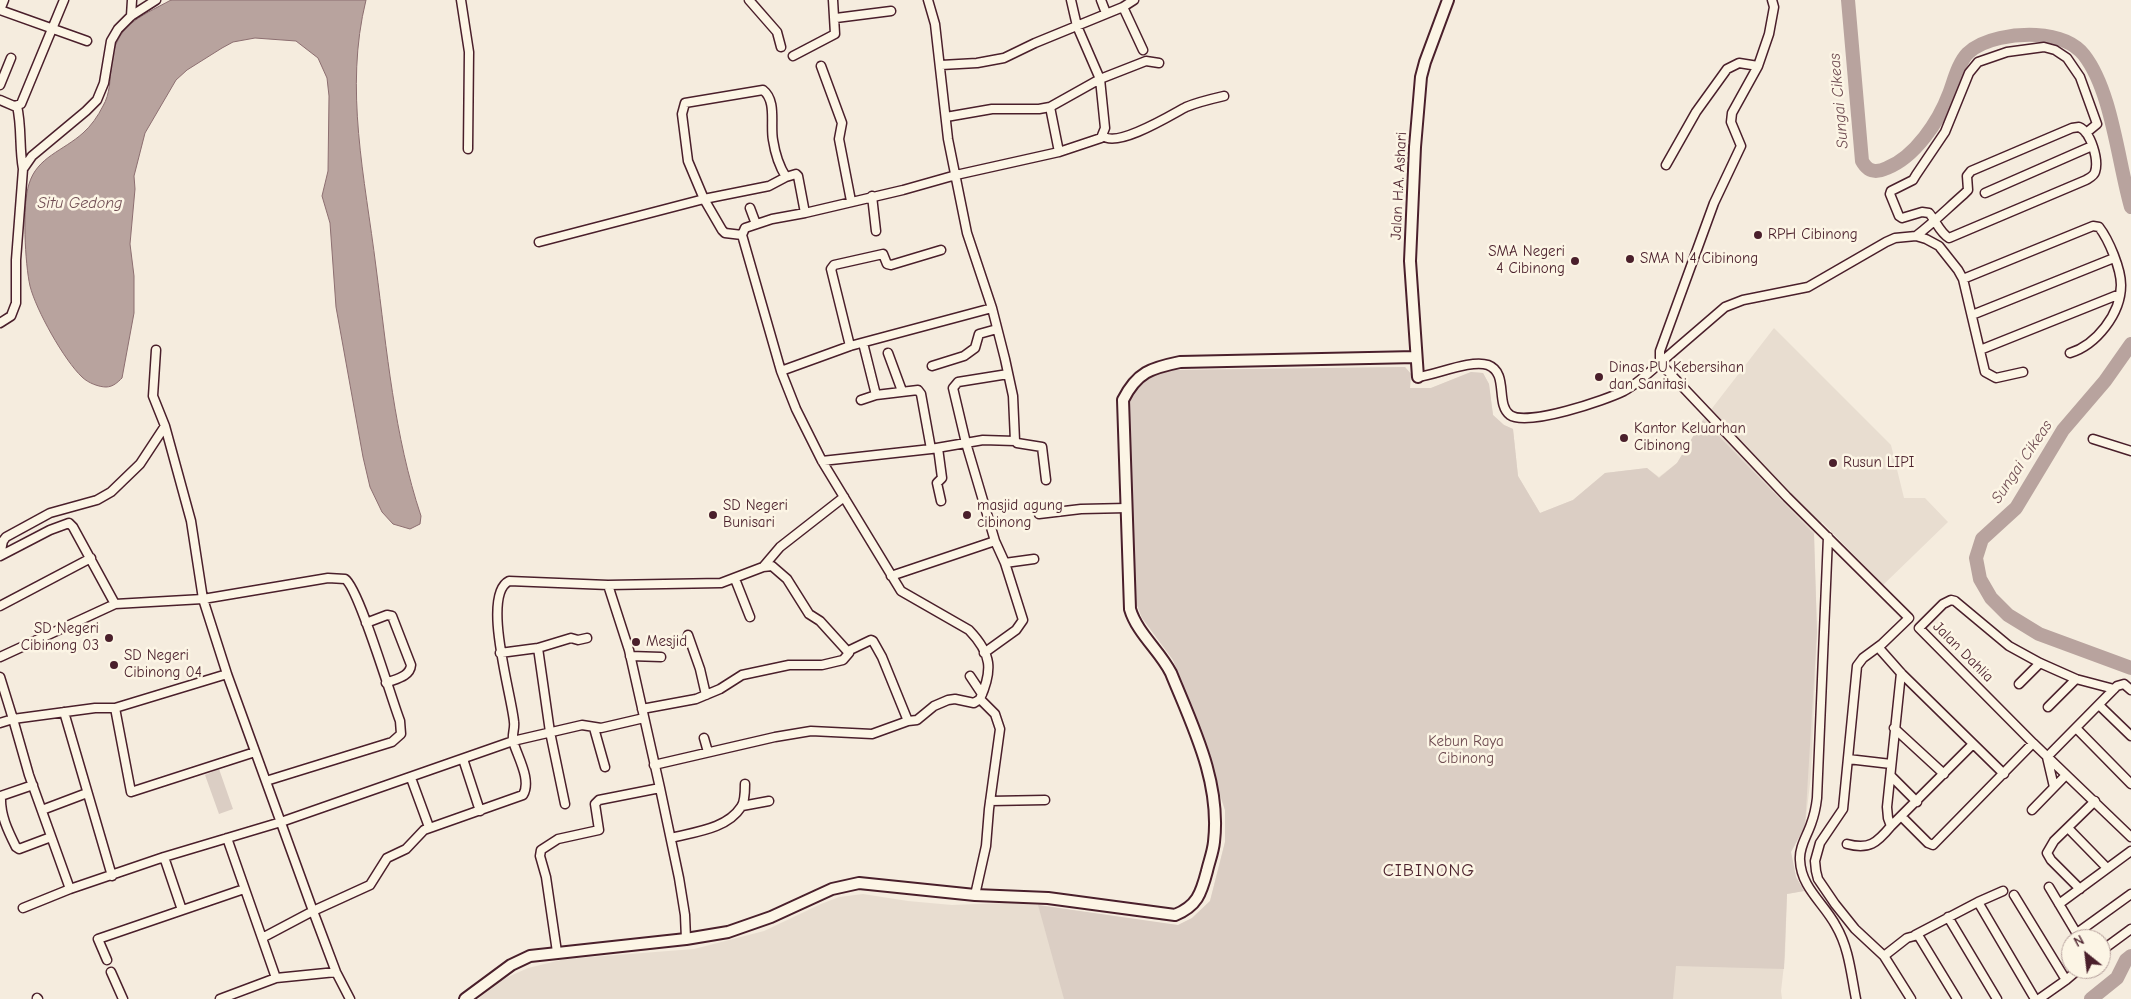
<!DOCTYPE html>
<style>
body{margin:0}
#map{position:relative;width:2131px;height:999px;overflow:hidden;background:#f5ecde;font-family:"Comic Neue",sans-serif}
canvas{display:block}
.north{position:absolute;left:2061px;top:929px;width:50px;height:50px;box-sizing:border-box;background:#fcf5e5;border:1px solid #b59f9b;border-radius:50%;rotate:331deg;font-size:14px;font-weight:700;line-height:20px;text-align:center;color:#4a1f2b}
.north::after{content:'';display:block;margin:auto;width:18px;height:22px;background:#4a1f2b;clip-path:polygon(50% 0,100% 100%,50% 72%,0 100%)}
</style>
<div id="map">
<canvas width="2131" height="999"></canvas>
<div class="north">N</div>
</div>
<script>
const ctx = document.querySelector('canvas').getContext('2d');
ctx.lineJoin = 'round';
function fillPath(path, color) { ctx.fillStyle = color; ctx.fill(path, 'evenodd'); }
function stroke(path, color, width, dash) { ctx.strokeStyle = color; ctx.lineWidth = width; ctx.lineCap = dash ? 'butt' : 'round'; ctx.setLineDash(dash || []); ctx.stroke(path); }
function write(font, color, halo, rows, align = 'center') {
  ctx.font = font + ' "Comic Neue",sans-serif'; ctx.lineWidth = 5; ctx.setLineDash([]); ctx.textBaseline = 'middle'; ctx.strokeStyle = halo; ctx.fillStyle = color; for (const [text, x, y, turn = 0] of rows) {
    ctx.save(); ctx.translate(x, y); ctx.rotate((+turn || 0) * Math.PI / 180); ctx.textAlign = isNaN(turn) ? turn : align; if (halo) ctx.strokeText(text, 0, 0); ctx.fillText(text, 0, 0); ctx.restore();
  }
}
const built = new Path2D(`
 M 1774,328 L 1891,445 L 1904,498 L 1925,498 L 1948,522 L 1883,585 L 1822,522 L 1814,534 L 1817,632 L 1811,775 L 1805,826 L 1791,852 L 1796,877 L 1804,891 L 1787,894 L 1785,956 L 1781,991 L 1782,999 L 478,999 L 499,981 L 528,968 L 565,959 L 694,949 L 764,931 L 821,904 L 839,897 L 863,894 L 908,901 L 952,905 L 1005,903 L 1038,905 L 1160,924 L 1178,925 L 1192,918 L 1210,901 L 1225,842 L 1225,810 L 1183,684 L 1173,660 L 1142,618 L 1135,600 L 1128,403 L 1176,370 L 1405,367 L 1411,374 L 1410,388 L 1431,388 L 1471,372 L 1483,373 L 1489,384 L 1493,415 L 1504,425 L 1513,429 L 1518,476 L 1540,513 L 1573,500 L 1605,473 L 1647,468 L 1659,477 L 1677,463 L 1703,420 Z`);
const green = new Path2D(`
 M 1405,367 L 1411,374 L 1410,388 L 1431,388 L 1471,372 L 1483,373 L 1489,384 L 1493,415 L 1504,425 L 1513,429 L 1518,476 L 1540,513 L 1573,500 L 1605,473 L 1647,468 L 1659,478 L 1677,463 L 1703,420 L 1814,534 L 1817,632 L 1805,826 L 1791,852 L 1796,877 L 1804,891 L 1787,894 L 1784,969 L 1676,966 L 1673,999 L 1064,999 L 1038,905 L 1178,925 L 1192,918 L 1210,901 L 1225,842 L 1225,810 L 1183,684 L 1173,660 L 1142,618 L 1135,600 L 1128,403 C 1140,379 1150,374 1176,370 Z
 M 219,769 L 233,809 L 219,814 L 205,775 Z`);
const water = new Path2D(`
 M 171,0 L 366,0 C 344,89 365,178 376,267 C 387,351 394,435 421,516 L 420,524 L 410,529 L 393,524 L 382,512 L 370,487 L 363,457 L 336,307 L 330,223 L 322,196 L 328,171 L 329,96 L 327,78 L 318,58 L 296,41 L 255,38 L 233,42 L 222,48 L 187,70 L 176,80 L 145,133 L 134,176 L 135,189 L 130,244 L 134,276 L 134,313 L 122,378 C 118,382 113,387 106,387 C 99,387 88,383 82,377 C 64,360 36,310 30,286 C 25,264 22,205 29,184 C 37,157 63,151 83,133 C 91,126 98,116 103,106 C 110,94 110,80 111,66 C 115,25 138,18 171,0 Z`);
const river = new Path2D(`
 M 1848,0 L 1862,161 C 1868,172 1876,173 1887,168 C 1915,157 1939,121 1949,94 C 1954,81 1958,63 1968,53 C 1984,38 2015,34 2036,35 C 2053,36 2072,40 2084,55 C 2112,91 2118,162 2131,207
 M 2131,344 L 2105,381 L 2063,430 L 2016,508 L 1982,539 L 1976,558 L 1980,579 L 1991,598 L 2008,615 L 2039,634 L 2131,668
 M 2091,999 L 2117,978 L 2126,960 L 2131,956`);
const minor = new Path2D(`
 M 461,0 L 469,52 L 468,149
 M 749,0 L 777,32 L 781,47
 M 928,0 L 935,24 L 948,139 L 967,233 L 992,308 L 1005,359 L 1013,396 L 1015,441
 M 1101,0 L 1106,13
 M 1123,7 L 1143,50
 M 0,10 L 87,41
 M 0,10 L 4,0
 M 131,16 L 132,0
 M 836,18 L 891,11
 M 793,56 L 835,34 L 833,0
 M 941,65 L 977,63 L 1004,58 L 1035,43 L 1123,7 L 1134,0
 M 821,66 L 842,123 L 839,139 L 851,201
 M 0,85 L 11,58
 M 0,100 L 14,106 L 21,104 L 64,0
 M 17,106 C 22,127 19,148 23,169
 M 1050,107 L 1059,152
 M 946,117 L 992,109 L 1039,109 L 1050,107 L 1100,79 L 1146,61 L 1159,63
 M 1103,136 C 1118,148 1171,115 1186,107 C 1198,102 1211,99 1224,96
 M 1666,165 L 1696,112 L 1727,69 L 1739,63 L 1758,66
 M 1985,193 L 2092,146
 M 872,196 L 876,231
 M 750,208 L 756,224
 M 742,235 L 725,233 L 722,230 L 704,199 L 688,161 L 682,114 L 685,103 L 763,90 C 777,101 770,124 773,140 C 775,153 779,166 786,177 L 796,174 L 798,176 L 805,213
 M 1916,236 C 1933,223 1948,208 1964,194 L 1968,190 L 1967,176 L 1971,171 L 2072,128 L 2079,127 C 2091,132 2099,160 2095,172 C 2094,176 2089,178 2086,180 L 1949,238 C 1940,233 1936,221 1929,213 L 1922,212 L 1902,218 L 1899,216 L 1890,194 L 1891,191 L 1913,180 L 1916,175 L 1945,132 L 1969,73 L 1978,62 L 2007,52 L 2044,47 L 2055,50 L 2067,58 L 2080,77 L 2097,124 L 2086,133
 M 539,242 L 704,199 L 769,186 L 786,177
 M 1963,279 L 2093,226 L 2099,227 C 2109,240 2121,269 2121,285 C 2121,314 2096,345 2070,353
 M 1972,315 L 2114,258
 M 0,323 L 11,316 L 16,303 L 16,260 L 23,169 L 32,156 L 86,111 L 97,100 L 104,83 L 111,41 L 118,29 L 131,16 L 156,0
 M 863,343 L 876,395
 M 850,346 L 831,269 L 834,265 L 883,254 L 887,264 L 891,265 L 941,250
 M 1980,350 L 2120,294
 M 888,353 L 902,391
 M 932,366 L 964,356 L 975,348 L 979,334 L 997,329
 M 781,371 L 850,346 L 992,308
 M 1008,374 L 958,382 L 953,388 L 966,443 L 995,541 L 1005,563 L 1034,559
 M 1418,377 C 1436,375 1471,359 1488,365 C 1509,373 1495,404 1510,415 C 1527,427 1606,400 1624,391 C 1637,384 1649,373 1660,363 L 1660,351 L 1714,203 L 1741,146 L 1731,122 L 1732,113 L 1758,66 L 1769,34 L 1774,7 L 1772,0
 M 861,400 L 876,395 L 918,390 L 921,394 L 931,449
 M 165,426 L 191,521 L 203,599 L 227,674 L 313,911 L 336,972 L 350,999
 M 2093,439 L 2131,451
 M 938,448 L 942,478 L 937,483 L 941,501
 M 822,461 L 931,449 L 983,440 L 1015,441 L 1017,443 L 1042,447 L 1046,480
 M 1039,514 L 1081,509 L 1127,508
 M 1828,537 L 1817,798 C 1816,807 1814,816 1811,824 C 1807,836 1799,847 1800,860 C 1801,888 1824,903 1836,926 C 1849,948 1851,974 1856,999
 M 0,555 L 3,541 L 6,537 L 50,513 L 97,500 L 111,492 L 140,464 L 165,426 L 153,396 L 156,350
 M 0,556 L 50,530 L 69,523 L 73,527 L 115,604
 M 763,567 L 780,547 L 844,497
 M 891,576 L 995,541
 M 735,579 L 750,617
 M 608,585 L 629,650 L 660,788 L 679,878 L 685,915 L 686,939
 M 0,606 L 91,558
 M 366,623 L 387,615 L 392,616 L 411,665 C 410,677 395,679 386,683
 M 688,635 L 700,669 L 706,695
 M 1878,647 L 1901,673 L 2004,774
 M 538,648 L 550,732 L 565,804
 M 848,651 L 871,640 L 873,641 L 882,657 L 908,721
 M 500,653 L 538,648 L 571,638 L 578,640 L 587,638
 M 984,653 L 1016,630 L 1023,620 L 1005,563
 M 630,656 L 661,657
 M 0,657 L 115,604 L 203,599 L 328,578 L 345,579 C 359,588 391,698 400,721 L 401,734 L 392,742 L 266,781
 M 1901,673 L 1887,807 L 1888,818 L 1891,826 L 1973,744
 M 970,676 L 982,694
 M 0,677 L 13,719 L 95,708 L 115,708 L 227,674
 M 2019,684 L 2040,663
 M 2114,689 L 2076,679 L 2040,663 L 2009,646 L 1955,601 L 1951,600 L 1943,604 L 1919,628 L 2033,743 L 2131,837
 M 2100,706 L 2131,736
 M 2048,707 L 2076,679
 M 115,708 L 131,792 L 255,752
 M 64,712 L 112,876
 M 0,723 L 13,719 L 29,775 L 70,889 L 164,857 L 281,822 L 513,741 L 582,725 L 601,728 L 644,718
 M 594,728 L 605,767
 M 1894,728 L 1944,774
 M 2076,728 L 2131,784
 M 704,738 L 708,752
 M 463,759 L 480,811
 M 1848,759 L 1891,764
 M 654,765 L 775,737 L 811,731 L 872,734 L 908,721 L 917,720 L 934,706 L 948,700 L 955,699 L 974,703 L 980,699
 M 1891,776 L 1917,802
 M 411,778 L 429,827
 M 33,785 L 1,796 C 0,815 8,831 16,847 L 19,849 L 51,837
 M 2054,787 L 2047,757 L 2117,686 L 2124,684 L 2131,690
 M 990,801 L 1045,800
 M 742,806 L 769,801
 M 42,810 L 87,793
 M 2032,810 L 2066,775
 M 1901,816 L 1928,843 L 1933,845 L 2033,743
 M 2068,828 L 2107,868
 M 227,838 L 276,978
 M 671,838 C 694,832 727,829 741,807 C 745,802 745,790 745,784
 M 1847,844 C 1869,850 1877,843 1891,826
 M 164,857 L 182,910
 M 2049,887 L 2080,939
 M 2080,889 L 2051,860 L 2047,853 L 2054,841 L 2095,801
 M 975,895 L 986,846 L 989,809 L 1000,729 L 995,714 L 980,699 C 993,670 992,654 969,630 L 901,591 L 822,461 L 796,409 L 781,371 L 742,235 L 745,228 L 772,219 L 805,213 L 903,190 L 956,175 L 1059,152 L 1101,138 L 1105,128 L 1100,79 L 1077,26 L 1071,0
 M 2014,895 L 2066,980
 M 1978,902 L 2003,891
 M 2059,904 L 2131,851
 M 23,908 L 70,889
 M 1948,917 L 1997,999
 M 2077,933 L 2131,894
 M 1915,935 L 1978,902 L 2035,999
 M 262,938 L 313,911 L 370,885 L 387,858 L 406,849 L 424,830 L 523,795 C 532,780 517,756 513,741 C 512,734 515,728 514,722 C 512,696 481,595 509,581 L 608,585 L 721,583 L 763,567 L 772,566 L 787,579 L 809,614 L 820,621 L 849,653 L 843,660 L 822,665 L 789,665 L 742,675 L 720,689 L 696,699 L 642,709
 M 2101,951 L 2131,929
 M 557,952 L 546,877 L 540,856 L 541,850 L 558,839 L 599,830 L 595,804 L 599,800 L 660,788
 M 1884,956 L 1907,938 L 1918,935 L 1957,999
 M 107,960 L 98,939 L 244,889
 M 111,972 L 123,999
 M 37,998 L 38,999
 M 220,999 L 276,978 L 336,972
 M 1911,999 L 1884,956 L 1855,929 L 1835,904 L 1818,879 L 1816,871 L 1815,861 L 1820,843 L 1843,809 L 1857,666 L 1863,658 L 1882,644 L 1909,618 L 1787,497 L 1660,363 L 1725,307 L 1743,300 L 1808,287 L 1886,242 L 1895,238 L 1916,236 L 1926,239 L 1939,246 L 1958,270 L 1963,279 L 1985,372 L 1996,378 L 2023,372
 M 2039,999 L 2066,980 L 2079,969`);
const tertiary = new Path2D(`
 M 1418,377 L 1410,261 L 1415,147 L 1421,77 L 1425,62 L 1448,0
 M 465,999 L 511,965 L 530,956 L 686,939 L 728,932 L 771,917 L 832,889 L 859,883 L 975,895 L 1048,898 L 1175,915 C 1197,906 1201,894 1207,871 C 1209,862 1213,852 1214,842 C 1221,782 1193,727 1171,673 C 1160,651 1137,633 1130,609 L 1123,400 C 1137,372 1151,368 1180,362 L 1416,357`);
const markers = [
 [1758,235,5,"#4a1f2b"],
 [1630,259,5,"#4a1f2b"],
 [1575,261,5,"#4a1f2b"],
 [1599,377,5,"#4a1f2b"],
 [1624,438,5,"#4a1f2b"],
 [1833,463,5,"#4a1f2b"],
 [713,515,5,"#4a1f2b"],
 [967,515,5,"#4a1f2b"],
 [109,638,5,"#4a1f2b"],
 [636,642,5,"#4a1f2b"],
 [114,665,5,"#4a1f2b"]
];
const streetNames = [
 ["Jalan H.A. Ashari",1399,186,-87],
 ["Jalan Dahlia",1963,652,45]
];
const poiNames = [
 ["RPH Cibinong",1768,235],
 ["SMA Negeri",1565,252,"right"],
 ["4 Cibinong",1565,269,"right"],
 ["SMA N 4 Cibinong",1640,259],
 ["Dinas PU Kebersihan",1609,368],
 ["dan Sanitasi",1609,385],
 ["Kantor Keluarhan",1634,429],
 ["Cibinong",1634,446],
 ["Rusun LIPI",1843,463],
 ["SD Negeri",723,506],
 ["Bunisari",723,523],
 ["masjid agung",977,506],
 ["cibinong",977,523],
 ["SD Negeri",99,629,"right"],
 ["Cibinong 03",99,646,"right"],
 ["Mesjid",646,642],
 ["SD Negeri",124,656],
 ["Cibinong 04",124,673]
];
const parkNames = [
 ["Kebun Raya",1466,742],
 ["Cibinong",1466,759]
];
const waterNames = [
 ["Sungai Cikeas",1839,101,-95],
 ["Situ Gedong",80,203],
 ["Sungai Cikeas",2022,462,-56]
];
const quarterNames = [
 ["CIBINONG",1429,871]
];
fillPath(built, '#e8ddd0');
fillPath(green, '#dbcec4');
fillPath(water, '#b8a39e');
stroke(water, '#8c6e70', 1);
stroke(river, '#b8a39e', 14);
stroke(minor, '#4a1f2b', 11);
stroke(tertiary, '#4a1f2b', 14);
stroke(minor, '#fcf5e5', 8);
stroke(tertiary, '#fcf5e5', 10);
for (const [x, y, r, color] of markers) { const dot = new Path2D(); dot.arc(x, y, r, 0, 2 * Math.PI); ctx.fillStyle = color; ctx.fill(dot); stroke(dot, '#fcf5e5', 2); }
write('15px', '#4a1f2b', '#fcf5e5', streetNames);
write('15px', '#4a1f2b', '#fcf5e5', poiNames, 'left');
write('15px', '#6e4b51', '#fcf5e5', parkNames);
write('italic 16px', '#704d53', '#fcf5e5', waterNames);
ctx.letterSpacing = '1px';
write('18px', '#4a1f2b', '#fcf5e5', quarterNames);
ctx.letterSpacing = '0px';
</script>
